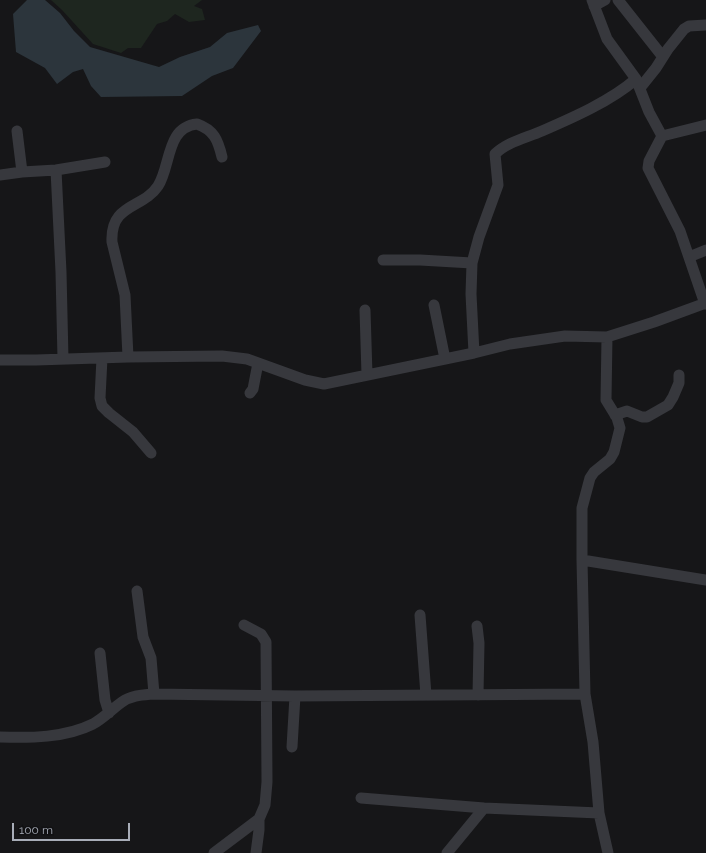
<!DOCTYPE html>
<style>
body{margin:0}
#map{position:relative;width:706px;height:853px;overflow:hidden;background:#161618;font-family:Raleway,sans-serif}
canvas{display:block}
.scale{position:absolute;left:12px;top:823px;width:118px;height:18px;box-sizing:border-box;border:2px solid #a8adb8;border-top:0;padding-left:5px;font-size:12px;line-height:14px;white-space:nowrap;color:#a8adb8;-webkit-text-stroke:3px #111113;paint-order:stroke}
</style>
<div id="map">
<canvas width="706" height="853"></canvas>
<div class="scale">100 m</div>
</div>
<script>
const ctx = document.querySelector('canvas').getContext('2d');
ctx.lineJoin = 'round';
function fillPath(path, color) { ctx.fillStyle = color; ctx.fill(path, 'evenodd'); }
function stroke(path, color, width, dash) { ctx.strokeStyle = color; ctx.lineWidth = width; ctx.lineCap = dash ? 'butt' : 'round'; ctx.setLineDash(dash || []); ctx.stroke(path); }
const green = new Path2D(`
 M 51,0 L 202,0 L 194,6 L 202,9 L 205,20 L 189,22 L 175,14 L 167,21 L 157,24 L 141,48 L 128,48 L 121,53 L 93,44 L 62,10 Z`);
const water = new Path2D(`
 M 27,0 L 45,0 L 60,13 L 74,31 L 90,47 L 159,67 L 180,57 L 210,47 L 227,33 L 258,25 L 261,31 L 233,68 L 212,76 L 182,96 L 101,97 L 91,86 L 83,69 L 73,72 L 57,84 L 45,68 L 16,52 L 13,14 Z`);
const minor = new Path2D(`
 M 592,0 L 607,39 L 636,79 L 649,112 L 662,136 L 649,161 L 648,168 L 680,231 L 705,304
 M 618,0 L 663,57
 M 594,6 L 605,0
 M 640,88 L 656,68 L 668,49 L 684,29 L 689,26 L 706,25
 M 17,131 L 22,172
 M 662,136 L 706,125
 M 56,170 L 61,272 L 63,359
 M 0,175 L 22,172 L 56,170 L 105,162
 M 689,257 L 706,250
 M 383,260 L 420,260 L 472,263
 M 434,305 L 445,359
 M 365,310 L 367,375
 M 607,337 L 606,400 L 617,418 L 620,428 L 614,452 L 610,459 L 594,472 L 590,478 L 582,508 L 582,560 L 585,694 L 593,742 L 599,813 L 608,853
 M 474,353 L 471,294 L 472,263 L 479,237 L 498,185 L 495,154 C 507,142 526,138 542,131 C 572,118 611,101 636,79
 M 128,357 L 125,295 L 112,242 C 110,203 143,209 158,186 C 171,166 166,127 197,124 C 214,130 218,140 222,157
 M 102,358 L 100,398 L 102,406 L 109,413 L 133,432 L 151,453
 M 0,360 L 36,360 L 128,357 L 222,356 L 247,359 L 305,380 L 324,384 L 474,353 L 510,344 L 565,336 L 607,337 L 654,322 L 706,303
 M 250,393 L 253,389 L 258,363
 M 615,415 L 627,411 L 642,417 L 647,417 L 668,405 L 673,397 L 679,383 L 679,375
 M 582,560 L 706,580
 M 137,591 L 143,637 L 151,658 L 154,694
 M 420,615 L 426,695
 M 244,625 L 261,634 L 266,642 L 267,782 L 265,805 L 259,819 L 259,830 L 256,853
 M 477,626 L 479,643 L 478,695
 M 100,653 L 105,700 L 109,713
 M 0,737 C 30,738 65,738 93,724 C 104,718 112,709 122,702 C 132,695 143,695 154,694 L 295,696 L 585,694
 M 292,747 L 295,696
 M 361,798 L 484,808 L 599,813
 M 214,853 L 259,819
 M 447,853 L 484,808`);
fillPath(green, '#1e261f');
fillPath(water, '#2c353c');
stroke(minor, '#37383d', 11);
</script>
